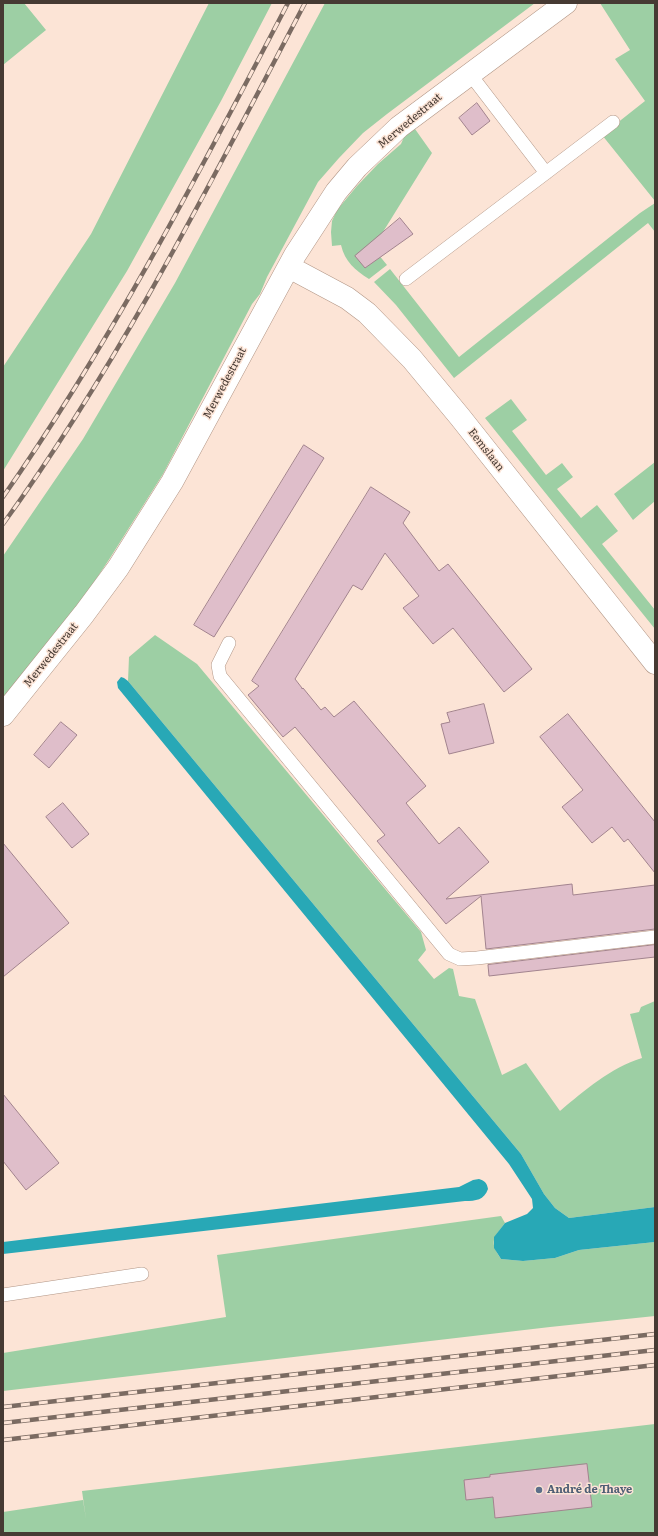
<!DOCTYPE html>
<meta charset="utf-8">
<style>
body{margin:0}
#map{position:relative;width:658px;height:1536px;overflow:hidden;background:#fce4d6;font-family:Literata,serif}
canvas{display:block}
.frame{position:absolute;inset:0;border:4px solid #463a33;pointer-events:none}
</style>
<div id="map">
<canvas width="658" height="1536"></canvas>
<div class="frame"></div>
</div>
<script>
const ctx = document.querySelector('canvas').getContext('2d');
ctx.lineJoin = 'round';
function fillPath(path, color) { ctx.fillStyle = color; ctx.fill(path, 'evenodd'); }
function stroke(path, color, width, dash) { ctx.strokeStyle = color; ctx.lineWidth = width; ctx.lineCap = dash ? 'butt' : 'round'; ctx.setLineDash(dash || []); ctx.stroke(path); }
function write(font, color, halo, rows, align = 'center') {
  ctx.font = font + ' Literata,serif'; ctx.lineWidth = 3; ctx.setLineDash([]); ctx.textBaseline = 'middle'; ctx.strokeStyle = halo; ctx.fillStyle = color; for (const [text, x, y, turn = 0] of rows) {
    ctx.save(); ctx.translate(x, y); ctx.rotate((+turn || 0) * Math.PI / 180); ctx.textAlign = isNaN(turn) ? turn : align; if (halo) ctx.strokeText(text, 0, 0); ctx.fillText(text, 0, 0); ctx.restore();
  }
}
const green = new Path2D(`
 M 3,3 L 24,3 L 46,30 L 3,65 Z
 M 209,3 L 272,3 L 221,101 L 127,271 L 3,471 L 3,367 L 91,234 Z
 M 325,3 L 535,3 L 387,114 L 363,133 L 339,158 L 318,182 L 267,277 L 260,294 L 252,304 L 163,474 L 110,558 L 79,605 L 3,700 L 3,556 L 83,439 L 175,283 Z
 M 600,3 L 655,3 L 655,27 L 654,29 L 655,35 L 655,201 L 602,135 L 645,101 L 615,59 L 630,50 Z
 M 415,129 L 432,153 L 373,248 L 387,265 L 369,279 C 355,270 345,262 341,245 L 332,246 L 331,232 L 332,221 L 337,210 L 357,186 L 378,164 L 401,144 L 404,137 Z
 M 655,203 L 655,232 L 648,223 L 454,378 L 396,305 L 374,282 L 390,269 L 459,357 L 640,213 Z
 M 511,399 L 527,420 L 512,431 L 546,475 L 562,463 L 573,477 L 557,489 L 581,518 L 597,505 L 618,531 L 602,544 L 655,610 L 655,629 L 485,418 Z
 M 655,462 L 655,501 L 633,520 L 614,494 Z
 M 155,635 L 197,664 L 421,932 L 426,950 L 418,960 L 434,979 L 449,968 L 453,969 L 459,996 L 475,999 L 502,1075 L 526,1063 L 560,1111 C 585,1090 610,1068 642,1058 L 630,1014 L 639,1012 L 641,1007 L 655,1001 L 655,1207 L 569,1218 L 555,1208 L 544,1194 L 521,1154 L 128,681 L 129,657 Z
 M 501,1216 L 505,1223 C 493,1239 489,1241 501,1259 L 523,1261 L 555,1258 L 579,1250 L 655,1242 L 655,1316 L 550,1327 L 3,1391 L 3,1353 L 226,1317 L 217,1255 Z
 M 655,1424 L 655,1533 L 3,1533 L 3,1512 L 83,1500 L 86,1519 L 82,1491 Z`);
const water = new Path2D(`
 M 121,677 L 124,678 L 128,681 L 521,1154 L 544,1194 L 555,1208 L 569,1218 L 655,1207 L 655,1242 L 579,1250 L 555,1258 L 523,1261 L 501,1259 L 494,1248 L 494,1237 L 505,1223 L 527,1214 L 533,1208 L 532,1199 L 509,1164 L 118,688 L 117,682 Z
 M 479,1179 C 485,1181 487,1183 488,1189 C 484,1200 476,1201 465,1201 L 3,1254 L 3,1242 L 459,1187 L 473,1180 Z`);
const building = new Path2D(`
 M 477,103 L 490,121 L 472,135 L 459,118 Z
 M 400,218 L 413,234 L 365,268 L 355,256 Z
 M 304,445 L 324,458 L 214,637 L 194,625 Z
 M 371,487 L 410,512 L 403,523 L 439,571 L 448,564 L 532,669 L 504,692 L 453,628 L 433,644 L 403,608 L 419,596 L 385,553 L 362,590 L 353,585 L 295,679 L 302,688 L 302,689 L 303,688 L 321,710 L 325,707 L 334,717 L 354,701 L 426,786 L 406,803 L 439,844 L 459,827 L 489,862 L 446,899 L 572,884 L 573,895 L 655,885 L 655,929 L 486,949 L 481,896 L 446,924 L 377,841 L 385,835 L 295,727 L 283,737 L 248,695 L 259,686 L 252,681 Z
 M 484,704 L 494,743 L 449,754 L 441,724 L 450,722 L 447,713 Z
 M 568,714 L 655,822 L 655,873 L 628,839 L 624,842 L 612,827 L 592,843 L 562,807 L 583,790 L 540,737 Z
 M 61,722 L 77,735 L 49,768 L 34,755 Z
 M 63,803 L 89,834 L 72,848 L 46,817 Z
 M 3,843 L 69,923 L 3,977 Z
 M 655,945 L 655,957 L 489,976 L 488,965 Z
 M 3,1094 L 59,1163 L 26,1190 L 3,1161 Z
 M 587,1464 L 592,1507 L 495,1518 L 493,1497 L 466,1500 L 464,1480 L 490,1477 L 490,1475 Z`);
const lane = new Path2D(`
 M 470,74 L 546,173
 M 406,279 L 613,122
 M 229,643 L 218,665 L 220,676 L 449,954 L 460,959 L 477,958 L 655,937
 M 3,1295 L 142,1274`);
const street = new Path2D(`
 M 289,267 L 347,298 L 367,313 L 412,359 L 460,417 L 655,663
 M 3,715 L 84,614 L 118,568 L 172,482 L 295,255 L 336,192 L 357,167 L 399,127 L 566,3`);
const rail = new Path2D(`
 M 3,497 C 112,341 200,171 288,3
 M 3,524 C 121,361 212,180 305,3
 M 3,1407 L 655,1334
 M 3,1423 L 655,1350
 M 3,1440 L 655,1365`);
const markers = [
 [539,1490,4,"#5c6f8a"]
];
const streetNames = [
 ["Merwedestraat",410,121,-40],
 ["Merwedestraat",225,383,-62],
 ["Eemslaan",486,450,52],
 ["Merwedestraat",51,655,-51]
];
const serviceNames = [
 ["André de Thaye",547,1490]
];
fillPath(green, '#9dcfa4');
fillPath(water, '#28a8b6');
fillPath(building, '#dfbeca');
stroke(building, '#a2838e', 1);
stroke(lane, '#b19585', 14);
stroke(street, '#b19585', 23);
stroke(lane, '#fff', 13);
stroke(street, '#fff', 22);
stroke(rail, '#7b6b62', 4.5);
stroke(rail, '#fce4d6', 3, [9]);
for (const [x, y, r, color] of markers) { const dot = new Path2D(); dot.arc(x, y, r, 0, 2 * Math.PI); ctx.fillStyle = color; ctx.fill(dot); stroke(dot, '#fce4d6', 1.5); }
write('11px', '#463a33', '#fce4d6', streetNames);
write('bold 11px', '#4e5e75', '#fce4d6', serviceNames, 'left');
</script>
